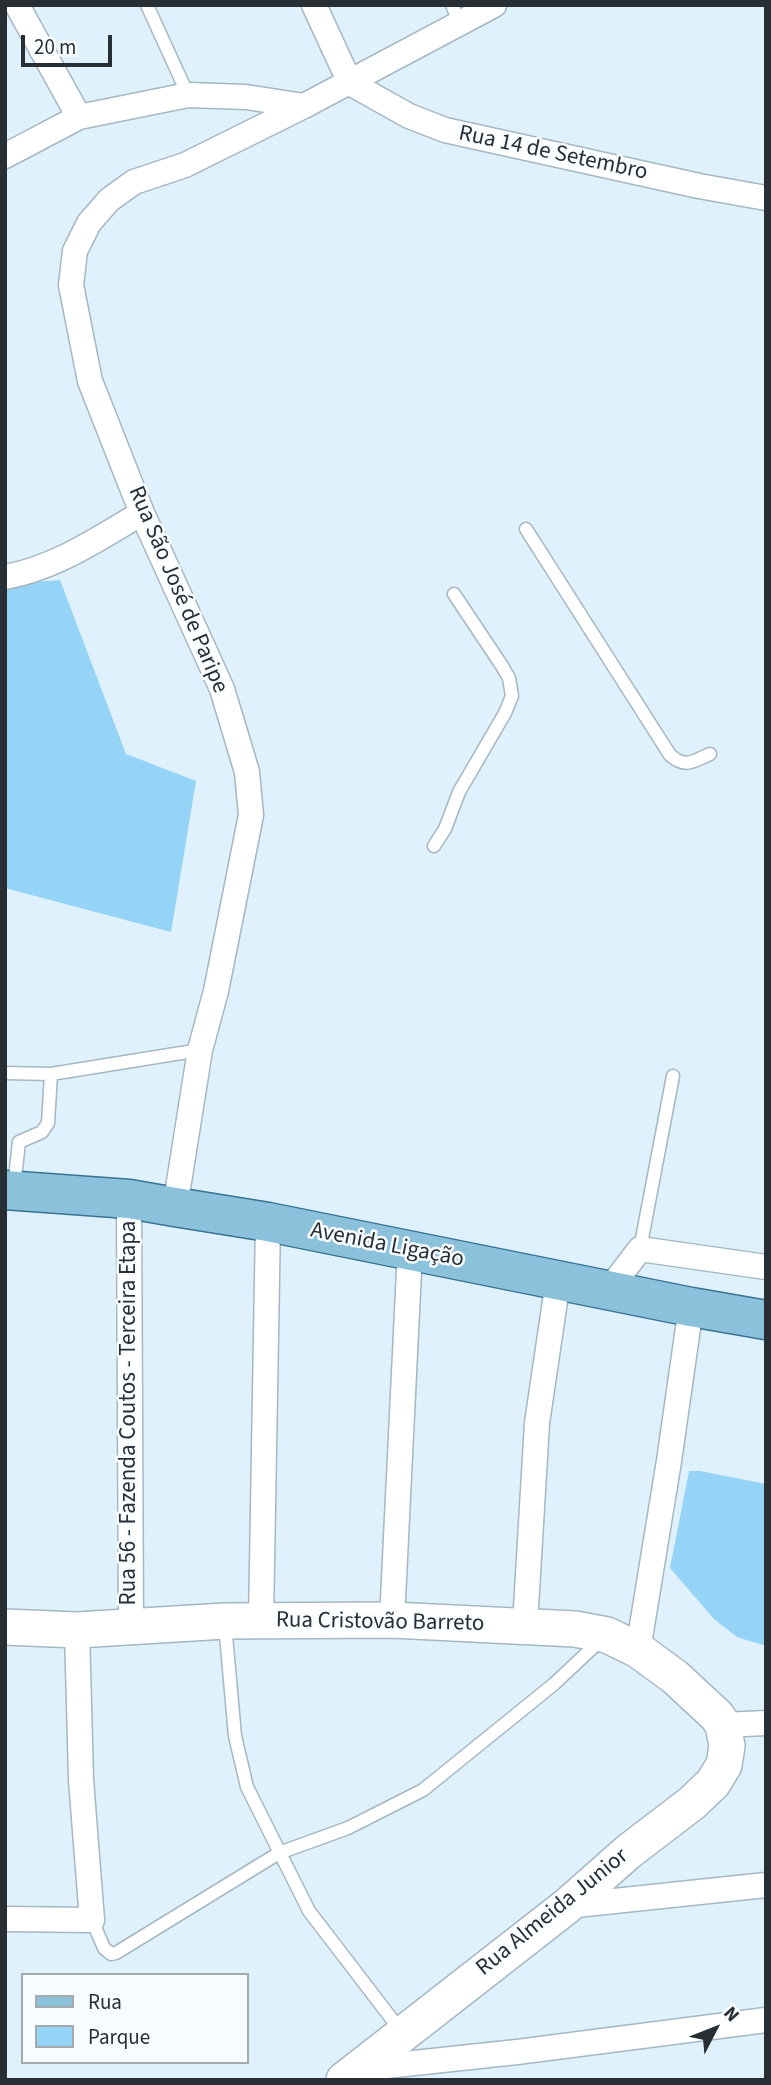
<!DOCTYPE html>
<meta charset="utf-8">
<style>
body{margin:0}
#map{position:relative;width:771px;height:2085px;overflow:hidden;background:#def1fd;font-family:"Source Sans 3",sans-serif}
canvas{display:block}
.frame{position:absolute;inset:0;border:7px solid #282f34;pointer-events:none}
.legend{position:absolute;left:21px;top:1973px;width:228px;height:91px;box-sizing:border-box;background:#f8fcfe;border:2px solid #a5aaad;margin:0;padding:9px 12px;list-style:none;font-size:21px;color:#282f34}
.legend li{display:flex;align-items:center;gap:14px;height:35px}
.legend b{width:35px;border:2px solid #a5aaad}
.north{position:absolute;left:680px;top:1994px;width:70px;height:70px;-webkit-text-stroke:5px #f8fcfe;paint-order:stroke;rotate:48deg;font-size:19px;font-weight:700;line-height:28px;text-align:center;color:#282f34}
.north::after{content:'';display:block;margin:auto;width:24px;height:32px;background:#282f34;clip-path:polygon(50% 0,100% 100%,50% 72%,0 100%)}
.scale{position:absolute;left:21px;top:35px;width:91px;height:32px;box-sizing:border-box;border:4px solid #282f34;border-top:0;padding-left:9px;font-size:21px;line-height:24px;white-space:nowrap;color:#282f34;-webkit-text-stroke:5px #f8fcfe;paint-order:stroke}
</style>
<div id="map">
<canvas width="771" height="2085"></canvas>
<div class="frame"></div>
<ul class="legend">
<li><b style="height:9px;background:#8cc1dc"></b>Rua</li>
<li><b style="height:19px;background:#95d3f7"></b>Parque</li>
</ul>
<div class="north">N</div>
<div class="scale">20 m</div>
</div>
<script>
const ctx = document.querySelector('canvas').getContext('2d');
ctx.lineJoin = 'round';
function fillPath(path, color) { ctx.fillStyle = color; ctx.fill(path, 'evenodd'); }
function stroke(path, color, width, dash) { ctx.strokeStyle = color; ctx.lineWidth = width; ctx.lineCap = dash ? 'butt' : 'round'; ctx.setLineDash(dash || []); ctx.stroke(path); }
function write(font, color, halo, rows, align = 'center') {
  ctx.font = font + ' "Source Sans 3",sans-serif'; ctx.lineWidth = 5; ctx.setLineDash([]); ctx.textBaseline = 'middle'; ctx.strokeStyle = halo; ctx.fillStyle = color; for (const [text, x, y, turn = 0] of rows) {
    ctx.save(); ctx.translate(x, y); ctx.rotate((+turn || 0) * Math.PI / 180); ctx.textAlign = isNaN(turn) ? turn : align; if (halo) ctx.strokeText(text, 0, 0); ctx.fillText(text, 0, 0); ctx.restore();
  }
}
const green = new Path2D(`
 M 60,580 L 126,754 L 196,781 L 171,932 L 5,888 L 5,584 Z
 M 689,1471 L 700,1471 L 766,1484 L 766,1646 L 737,1637 L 714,1619 L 670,1568 Z`);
const lane = new Path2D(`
 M 147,5 L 188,95
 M 452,5 L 460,24
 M 526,529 L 670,755 C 686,769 693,761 710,754
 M 434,846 L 445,829 L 459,792 L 505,713 L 512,696 L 509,678 L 502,666 L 454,594
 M 5,1073 L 51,1074 L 200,1050
 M 14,1187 L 19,1142 L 42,1132 L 48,1123 L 51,1074
 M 640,1249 L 673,1076
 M 225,1624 L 235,1736 L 247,1787 L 309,1911 L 401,2031
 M 92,1920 L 104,1948 L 111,1954 L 116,1953 L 279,1853 L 348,1828 L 423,1790 L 554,1684 L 603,1638`);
const street = new Path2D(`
 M 17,5 L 79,117
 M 314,5 L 350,83 L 409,116 L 445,130 L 699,186 L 766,198
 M 5,156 L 79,117 L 188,95 L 246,97 L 304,106
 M 5,577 C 56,568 99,538 142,513
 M 129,1199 L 131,1626
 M 175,1207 L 200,1050 L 216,991 L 251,815 L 247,772 L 222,689 L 142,513 L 90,381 L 71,285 L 75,251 L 89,223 L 109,200 L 134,182 L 185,165 L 304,106 L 494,5
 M 608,1291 L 640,1249 L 766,1267
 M 392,1620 L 410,1250
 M 261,1621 L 268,1222
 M 525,1625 L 537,1423 L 558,1281
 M 638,1650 L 669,1461 L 691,1307
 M 723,1725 L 766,1723
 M 567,1906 L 766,1885
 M 5,1919 L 92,1920 L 81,1780 L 77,1630
 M 358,2069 L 517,2052 L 766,2020`);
const secondary = new Path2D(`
 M 5,1627 L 77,1630 L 225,1621 L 392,1620 L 575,1629 L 607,1635 L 638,1650 L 675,1677 L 717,1716 L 723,1725 L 727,1746 L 724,1765 L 713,1783 L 692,1803 L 628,1852 L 567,1906 L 344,2080`);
const primary = new Path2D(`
 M 5,1190 L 129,1199 L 175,1207 L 268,1222 L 691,1307 L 766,1320`);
const streetNames = [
 ["Rua 14 de Setembro",553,154,12],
 ["Rua São José de Paripe",177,590,67],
 ["Avenida Ligação",387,1246,11],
 ["Rua 56 - Fazenda Coutos - Terceira Etapa",130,1413,-90],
 ["Rua Cristovão Barreto",380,1623,1],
 ["Rua Almeida Junior",553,1913,-39]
];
fillPath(green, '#95d3f7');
stroke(lane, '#a5b7c2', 15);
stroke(street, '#a5b7c2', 27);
stroke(secondary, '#a5b7c2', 38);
stroke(primary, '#377392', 41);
stroke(lane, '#fff', 12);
stroke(street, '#fff', 24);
stroke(secondary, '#fff', 35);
stroke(primary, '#8cc1dc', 38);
write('23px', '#282f34', '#f8fcfe', streetNames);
</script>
